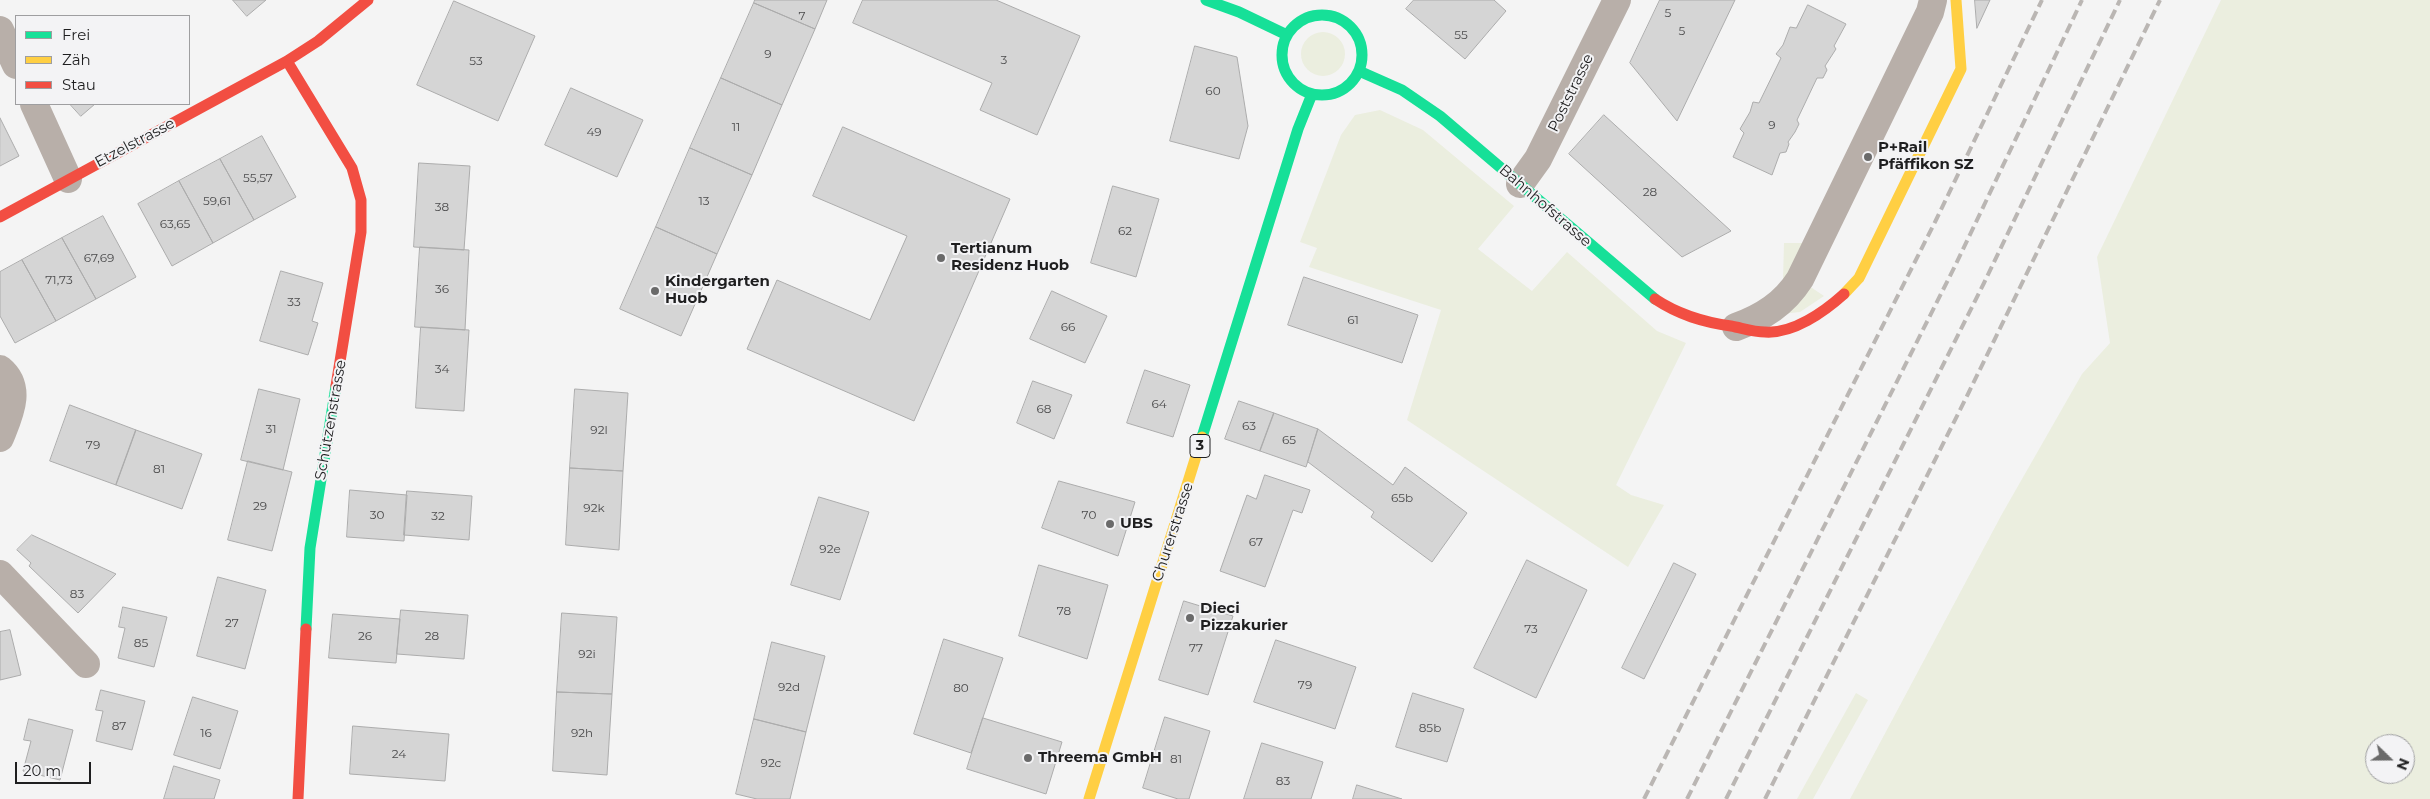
<!DOCTYPE html>
<meta charset="utf-8">
<style>
body{margin:0}
#map{position:relative;width:2430px;height:799px;overflow:hidden;background:#f4f4f4;font-family:Montserrat,sans-serif}
canvas{display:block}
.legend{position:absolute;left:15px;top:15px;width:175px;height:90px;box-sizing:border-box;background:#f3f3f5;border:1px solid #9e9ea0;margin:0;padding:6px 9px;list-style:none;font-size:15px;color:#1f1f20}
.legend li{display:flex;align-items:center;gap:10px;height:25px}
.legend b{width:25px;border:1px solid #9e9ea0}
.north{position:absolute;left:2365px;top:734px;width:50px;height:50px;box-sizing:border-box;background:#f3f3f5;border:1px solid #9e9ea0;border-radius:50%;rotate:112deg;font-size:14px;font-weight:700;line-height:20px;text-align:center;color:#1f1f20}
.north::after{content:'';display:block;margin:auto;width:18px;height:22px;background:#6a6a6a;clip-path:polygon(50% 0,100% 100%,50% 72%,0 100%)}
.scale{position:absolute;left:15px;top:762px;width:76px;height:22px;box-sizing:border-box;border:2px solid #1f1f20;border-top:0;padding-left:6px;font-size:15px;line-height:18px;white-space:nowrap;color:#1f1f20;-webkit-text-stroke:4px #f3f3f5;paint-order:stroke}
</style>
<div id="map">
<canvas width="2430" height="799"></canvas>
<ul class="legend">
<li><b style="height:6px;background:#16e098"></b>Frei</li>
<li><b style="height:6px;background:#ffcf43"></b>Zäh</li>
<li><b style="height:6px;background:#f24e42"></b>Stau</li>
</ul>
<div class="north">N</div>
<div class="scale">20 m</div>
</div>
<script>
const ctx = document.querySelector('canvas').getContext('2d');
ctx.lineJoin = 'round';
function fillPath(path, color) { ctx.fillStyle = color; ctx.fill(path, 'evenodd'); }
function stroke(path, color, width, dash) { ctx.strokeStyle = color; ctx.lineWidth = width; ctx.lineCap = dash ? 'butt' : 'round'; ctx.setLineDash(dash || []); ctx.stroke(path); }
function write(font, color, halo, rows, align = 'center') {
  ctx.font = font + ' Montserrat,sans-serif'; ctx.lineWidth = 4; ctx.setLineDash([]); ctx.textBaseline = 'middle'; ctx.strokeStyle = halo; ctx.fillStyle = color; for (const [text, x, y, turn = 0] of rows) {
    ctx.save(); ctx.translate(x, y); ctx.rotate((+turn || 0) * Math.PI / 180); ctx.textAlign = isNaN(turn) ? turn : align; if (halo) ctx.strokeText(text, 0, 0); ctx.fillText(text, 0, 0); ctx.restore();
  }
}
const green = new Path2D(`
 M 2221,0 L 2430,0 L 2430,799 L 1850,799 L 2002,514 L 2082,374 L 2110,343 L 2097,257 ZM 2375,744 L 2405,744 L 2405,774 L 2375,774 Z
 M1301 54a22 22 0 1 1 44 0a22 22 0 1 1-44 0Z
 M 1380,110 L 1423,130 L 1514,206 L 1478,249 L 1532,291 L 1567,252 L 1657,331 L 1686,343 L 1616,485 L 1631,495 L 1664,505 L 1628,567 L 1407,420 L 1441,310 L 1309,267 L 1317,248 L 1300,242 L 1341,135 L 1355,115 Z
 M 1784,243 L 1806,243 L 1787,282 L 1783,280 Z
 M 1809,286 L 1824,296 L 1800,312 L 1781,314 Z
 M 1856,693 L 1868,700 L 1813,799 L 1797,799 Z`);
const building = new Path2D(`
 M 233,0 L 266,0 L 247,16 Z
 M 755,0 L 827,0 L 815,29 L 754,3 Z
 M 863,0 L 996,0 L 1080,36 L 1037,135 L 980,110 L 992,83 L 853,23 Z
 M 1414,0 L 1494,0 L 1506,11 L 1465,59 L 1406,9 Z
 M 1660,0 L 1735,0 L 1677,121 L 1630,63 Z
 M 1975,0 L 1990,0 L 1977,28 Z
 M 454,1 L 535,36 L 498,121 L 417,85 Z
 M 754,3 L 815,29 L 782,105 L 721,78 Z
 M 1808,5 L 1846,24 L 1834,46 L 1836,49 L 1825,66 L 1827,70 L 1823,78 L 1817,78 L 1797,120 L 1799,124 L 1795,132 L 1788,142 L 1789,144 L 1786,152 L 1780,153 L 1772,175 L 1733,157 L 1744,133 L 1740,129 L 1750,112 L 1753,102 L 1759,103 L 1781,58 L 1776,54 L 1783,45 L 1790,27 L 1796,28 Z
 M 1195,46 L 1237,57 L 1248,126 L 1239,159 L 1170,141 Z
 M 721,78 L 782,105 L 752,175 L 690,148 Z
 M 571,88 L 643,120 L 617,177 L 545,145 Z
 M 70,104 L 95,104 L 81,116 Z
 M 1604,115 L 1731,231 L 1682,257 L 1569,154 Z
 M 0,118 L 19,156 L 0,166 Z
 M 843,127 L 1010,199 L 914,421 L 747,349 L 777,280 L 870,320 L 907,236 L 813,196 Z
 M 262,136 L 296,197 L 254,220 L 220,159 Z
 M 690,148 L 752,175 L 717,254 L 656,227 Z
 M 220,159 L 254,220 L 213,243 L 179,181 Z
 M 419,163 L 470,166 L 464,250 L 414,247 Z
 M 179,181 L 213,243 L 172,266 L 138,204 Z
 M 1113,186 L 1159,199 L 1136,277 L 1091,263 Z
 M 103,216 L 136,277 L 96,299 L 62,238 Z
 M 656,227 L 717,254 L 681,336 L 620,309 Z
 M 62,238 L 96,299 L 56,321 L 22,260 Z
 M 420,247 L 469,250 L 465,330 L 415,327 Z
 M 22,260 L 56,321 L 15,343 L 0,316 L 0,272 Z
 M 281,271 L 323,283 L 312,321 L 318,323 L 308,355 L 260,341 Z
 M 1304,277 L 1418,315 L 1402,363 L 1288,325 Z
 M 1052,291 L 1107,316 L 1085,363 L 1030,339 Z
 M 421,327 L 469,330 L 464,411 L 416,408 Z
 M 1145,370 L 1190,385 L 1173,437 L 1127,423 Z
 M 1033,381 L 1072,395 L 1054,439 L 1017,423 Z
 M 259,389 L 300,399 L 283,470 L 241,460 Z
 M 575,389 L 628,393 L 623,471 L 570,468 Z
 M 1239,401 L 1274,413 L 1260,451 L 1225,439 Z
 M 70,405 L 136,430 L 116,485 L 50,461 Z
 M 1274,413 L 1318,429 L 1306,467 L 1260,451 Z
 M 1318,429 L 1393,485 L 1405,467 L 1467,513 L 1432,562 L 1371,517 L 1374,512 L 1308,462 Z
 M 136,430 L 202,454 L 182,509 L 116,485 Z
 M 248,461 L 292,472 L 272,551 L 228,540 Z
 M 570,468 L 623,471 L 619,550 L 566,545 Z
 M 1265,475 L 1310,490 L 1302,513 L 1293,510 L 1265,587 L 1220,571 L 1247,495 L 1256,499 Z
 M 1059,481 L 1135,502 L 1118,556 L 1042,528 Z
 M 350,490 L 407,495 L 404,541 L 347,537 Z
 M 407,491 L 472,496 L 469,540 L 404,535 Z
 M 819,497 L 869,512 L 840,600 L 791,585 Z
 M 32,535 L 116,574 L 78,613 L 29,566 L 31,563 L 17,550 Z
 M 1527,560 L 1587,590 L 1536,698 L 1474,668 Z
 M 1674,563 L 1696,574 L 1644,679 L 1622,668 Z
 M 1039,565 L 1108,585 L 1087,659 L 1019,636 Z
 M 218,577 L 266,590 L 245,669 L 197,656 Z
 M 1184,601 L 1233,616 L 1208,695 L 1159,680 Z
 M 123,607 L 167,617 L 154,667 L 118,658 L 125,628 L 119,627 Z
 M 401,610 L 468,615 L 464,659 L 397,654 Z
 M 562,613 L 617,617 L 612,694 L 557,692 Z
 M 333,614 L 400,619 L 396,663 L 329,658 Z
 M 10,630 L 21,675 L 0,680 L 0,632 Z
 M 944,639 L 1003,658 L 971,753 L 914,734 Z
 M 1276,640 L 1356,667 L 1335,729 L 1254,702 Z
 M 772,642 L 825,656 L 806,732 L 754,719 Z
 M 101,690 L 145,701 L 132,750 L 96,741 L 103,711 L 96,710 Z
 M 557,692 L 612,694 L 607,775 L 553,771 Z
 M 1413,693 L 1464,709 L 1447,762 L 1396,747 Z
 M 193,697 L 238,711 L 220,769 L 174,755 Z
 M 1165,717 L 1210,731 L 1189,799 L 1178,799 L 1143,788 Z
 M 983,718 L 1062,742 L 1046,794 L 967,769 Z
 M 29,719 L 73,730 L 60,780 L 23,771 L 31,741 L 24,740 Z
 M 754,719 L 806,732 L 790,799 L 757,799 L 736,794 Z
 M 353,726 L 449,734 L 445,781 L 350,774 Z
 M 1262,743 L 1323,762 L 1311,799 L 1244,799 Z
 M 174,766 L 220,780 L 214,799 L 164,799 Z
 M 1357,785 L 1402,799 L 1353,799 Z`);
const street = new Path2D(`
 M 0,30 L 16,65
 M 34,104 L 68,179
 M 1520,184 L 1538,159 L 1617,0
 M 1736,327 C 1763,317 1784,304 1800,279 L 1930,12 L 1933,0
 M 0,369 C 23,388 9,415 0,438
 M 0,574 L 86,664`);
const fast = new Path2D(`
 M 1206,0 L 1239,12 L 1287,35
 M1282 55a40 40 0 1 1 80 0a40 40 0 1 1-80 0Z
 M 1359,71 L 1402,90 L 1440,116 L 1655,299
 M 1202,437 L 1298,129 L 1312,94
 M 306,629 L 310,548 L 336,386`);
const slow = new Path2D(`
 M 1844,294 L 1859,278 L 1961,69 L 1956,0
 M 1089,799 L 1202,437`);
const jam = new Path2D(`
 M 287,61 L 352,168 L 361,200 L 361,232 L 336,386
 M 0,217 L 287,61 L 318,41 L 368,0
 M 1655,299 C 1679,315 1703,322 1731,326 C 1742,328 1753,332 1765,332 C 1793,334 1824,312 1844,294
 M 298,799 L 306,629`);
const rail = new Path2D(`
 M 1644,799 L 1936,220 L 2042,0
 M 1687,799 L 1955,266 L 2082,0
 M 1726,799 L 1984,283 L 2120,0
 M 1765,799 L 1968,394 L 2160,0`);
const markers = [
 [1868,157,5,"#6a6a6a"],
 [941,258,5,"#6a6a6a"],
 [655,291,5,"#6a6a6a"],
 [1110,524,5,"#6a6a6a"],
 [1190,618,5,"#6a6a6a"],
 [1028,758,5,"#6a6a6a"]
];
const numberNames = [
 ["5",1668,13],
 ["7",802,16],
 ["5",1682,31],
 ["55",1461,35],
 ["9",768,54],
 ["3",1004,60],
 ["53",476,61],
 ["60",1213,91],
 ["9",1772,125],
 ["11",736,127],
 ["49",594,132],
 ["55,57",258,178],
 ["28",1650,192],
 ["59,61",217,201],
 ["13",704,201],
 ["38",442,207],
 ["63,65",175,224],
 ["62",1125,231],
 ["67,69",99,258],
 ["71,73",59,280],
 ["36",442,289],
 ["33",294,302],
 ["61",1353,320],
 ["66",1068,327],
 ["34",442,369],
 ["64",1159,404],
 ["68",1044,409],
 ["63",1249,426],
 ["31",271,429],
 ["92l",599,430],
 ["65",1289,440],
 ["79",93,445],
 ["81",159,469],
 ["65b",1402,498],
 ["29",260,506],
 ["92k",594,508],
 ["30",377,515],
 ["70",1089,515],
 ["32",438,516],
 ["67",1256,542],
 ["92e",830,549],
 ["83",77,594],
 ["78",1064,611],
 ["27",232,623],
 ["73",1531,629],
 ["26",365,636],
 ["28",432,636],
 ["85",141,643],
 ["77",1196,648],
 ["92i",587,654],
 ["79",1305,685],
 ["92d",789,687],
 ["80",961,688],
 ["87",119,726],
 ["85b",1430,728],
 ["16",206,733],
 ["92h",582,733],
 ["24",399,754],
 ["81",1176,759],
 ["92c",771,763],
 ["83",1283,781]
];
const shields = [
 [1200,446,20]
];
const shieldNames = [
 ["3",1200,446]
];
const streetNames = [
 ["Poststrasse",1571,93,-64],
 ["Etzelstrasse",135,143,-28],
 ["Bahnhofstrasse",1545,206,41],
 ["Schützenstrasse",331,420,-80],
 ["Churerstrasse",1173,532,-72]
];
const poiNames = [
 ["P+Rail",1878,148],
 ["Pfäffikon SZ",1878,165],
 ["Tertianum",951,249],
 ["Residenz Huob",951,266],
 ["Kindergarten",665,282],
 ["Huob",665,299],
 ["UBS",1120,524],
 ["Dieci",1200,609],
 ["Pizzakurier",1200,626],
 ["Threema GmbH",1038,758]
];
fillPath(green, '#ebeedf');
fillPath(building, '#d5d5d5');
stroke(building, '#acacac', 1);
stroke(street, '#b8afa9', 28);
stroke(fast, '#16e098', 11);
stroke(slow, '#ffcf43', 11);
stroke(jam, '#f24e42', 11);
stroke(rail, '#bab6b3', 4, [10, 5]);
for (const [x, y, r, color] of markers) { const dot = new Path2D(); dot.arc(x, y, r, 0, 2 * Math.PI); ctx.fillStyle = color; ctx.fill(dot); stroke(dot, '#f3f3f5', 2); }
write('12px', '#4c4c4d', null, numberNames);
for (const [x, y, w] of shields) { const box = new Path2D(); box.roundRect(x - w / 2, y - 11.5, w, 23, 4); ctx.fillStyle = '#f3f3f5'; ctx.fill(box); stroke(box, '#1f1f20', 1); }
write('bold 14px', '#1f1f20', null, shieldNames);
write('15px', '#1f1f20', '#f3f3f5', streetNames);
write('bold 15px', '#1f1f20', '#f3f3f5', poiNames, 'left');
</script>
